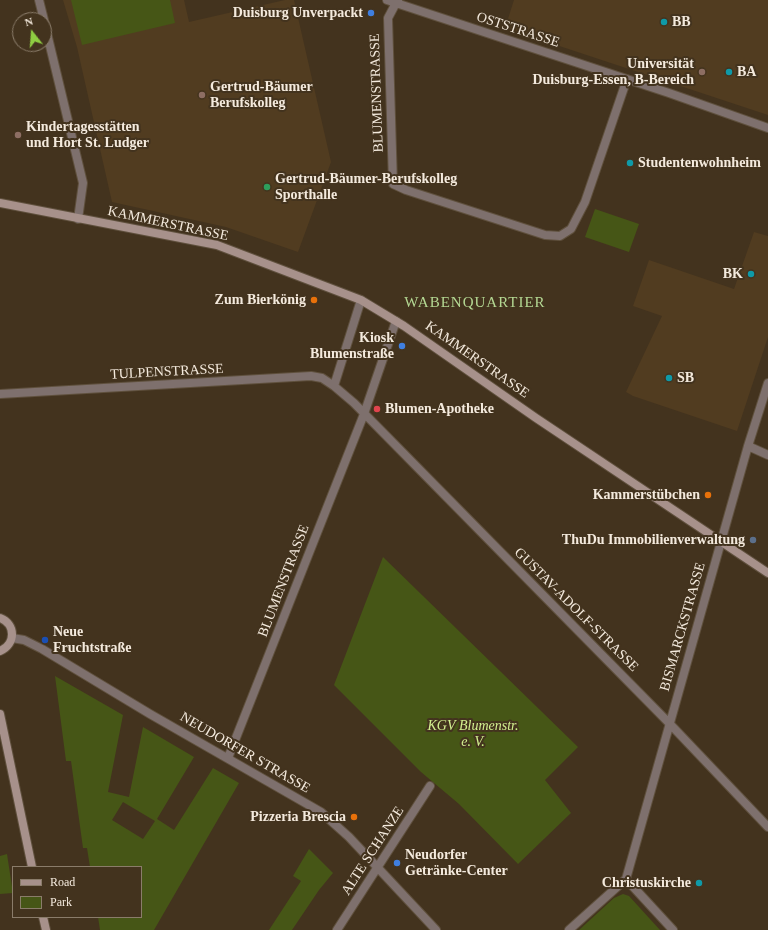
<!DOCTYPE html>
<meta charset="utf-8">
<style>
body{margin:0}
#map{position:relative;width:768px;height:930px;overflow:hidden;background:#43331e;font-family:"Times New Roman",serif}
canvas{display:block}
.legend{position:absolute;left:12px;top:866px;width:130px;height:52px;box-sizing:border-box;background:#43331e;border:1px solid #8a7c6a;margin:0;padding:5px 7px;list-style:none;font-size:12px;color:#f4eadd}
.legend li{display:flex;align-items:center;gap:8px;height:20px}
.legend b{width:20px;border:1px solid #8a7c6a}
.north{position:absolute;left:12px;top:12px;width:40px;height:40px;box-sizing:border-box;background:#43331e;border:1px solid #8a7c6a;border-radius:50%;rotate:343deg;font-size:11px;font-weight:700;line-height:16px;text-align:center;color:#f4eadd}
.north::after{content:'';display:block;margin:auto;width:14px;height:18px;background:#8fcd42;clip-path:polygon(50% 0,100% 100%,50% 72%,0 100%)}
</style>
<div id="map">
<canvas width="768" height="930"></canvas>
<ul class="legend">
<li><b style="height:5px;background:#a7918b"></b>Road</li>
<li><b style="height:11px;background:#465616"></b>Park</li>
</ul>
<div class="north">N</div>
</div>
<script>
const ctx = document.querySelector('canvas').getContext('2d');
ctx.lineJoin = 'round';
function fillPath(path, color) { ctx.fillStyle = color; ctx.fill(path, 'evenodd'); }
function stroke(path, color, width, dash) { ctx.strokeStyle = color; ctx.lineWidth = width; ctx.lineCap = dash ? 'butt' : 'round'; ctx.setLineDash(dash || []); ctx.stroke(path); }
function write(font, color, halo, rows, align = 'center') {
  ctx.font = font + ' "Times New Roman",serif'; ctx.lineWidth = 4; ctx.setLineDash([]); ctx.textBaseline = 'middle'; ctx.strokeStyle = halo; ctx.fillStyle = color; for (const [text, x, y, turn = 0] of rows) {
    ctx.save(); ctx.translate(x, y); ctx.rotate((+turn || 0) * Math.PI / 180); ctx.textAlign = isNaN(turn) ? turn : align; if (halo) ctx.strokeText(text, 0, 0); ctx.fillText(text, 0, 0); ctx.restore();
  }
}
const built = new Path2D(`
 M 63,0 L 184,0 L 189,22 L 285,0 L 294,0 L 331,162 L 298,252 L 226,227 L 112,202 L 77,47 Z
 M 514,0 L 768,0 L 768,115 L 505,28 Z
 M 754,232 L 768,236 L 768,337 L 737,431 L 633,396 L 626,392 L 662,316 L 633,306 L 649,260 L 734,289 Z`);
const green = new Path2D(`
 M 71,0 L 170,0 L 175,23 L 82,45 Z
 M 595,209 L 639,224 L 629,252 L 585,237 Z
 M 383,557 L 578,747 L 545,780 L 571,813 L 518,864 L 459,804 L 421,772 L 334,685 Z
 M 55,676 L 123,715 L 108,792 L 129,797 L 143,727 L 194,757 L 157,819 L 174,830 L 213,768 L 239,783 L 154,930 L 100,930 L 98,917 L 141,917 L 141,867 L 90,867 L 87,848 L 83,848 L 71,761 L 66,761 ZM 123,802 L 155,821 L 143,839 L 112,820 Z
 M 309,849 L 333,873 L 319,890 L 292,930 L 269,930 L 301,881 L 293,876 Z
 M 7,854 L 13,893 L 0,894 L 0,856 Z
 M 623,894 L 629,896 L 660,930 L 579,930 L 614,898 Z`);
const street = new Path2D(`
 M 39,0 L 44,20
 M 387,0 L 396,3 L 398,0
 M 44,21 L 83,183 L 78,219
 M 627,79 L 585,202 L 571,229 L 560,236 L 545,235 L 406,190 L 393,184 L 388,18 L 396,3 L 669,93 L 768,128
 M 361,300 L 334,386 L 354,403 L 669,723 L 768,827
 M 0,394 L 311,376 L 322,378 L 334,386
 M 748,446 L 768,455
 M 12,638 L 24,640 L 42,649 L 150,714 L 321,812 L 349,837 L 436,930
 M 228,758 L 364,414 L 396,321
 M 626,879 L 748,446 L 768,383
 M 626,879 L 673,930
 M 337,930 L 430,786
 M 569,930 L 626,879`);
const secondary = new Path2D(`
 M 0,203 L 217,245 L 361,300 L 404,326 L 536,418 L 768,573
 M 0,618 C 16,624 16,644 0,651
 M 0,714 L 32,867
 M 43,917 L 46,930`);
const markers = [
 [371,13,4,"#3f7fe0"],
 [664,22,4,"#0f9aa8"],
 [702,72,4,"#8d6e63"],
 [729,72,4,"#0f9aa8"],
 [202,95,4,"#8d6e63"],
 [18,135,4,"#8d6e63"],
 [630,163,4,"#0f9aa8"],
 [267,187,4,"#2e9e5b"],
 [751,274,4,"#0f9aa8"],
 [314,300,4,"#e8710a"],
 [402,346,4,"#3f7fe0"],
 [669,378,4,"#0f9aa8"],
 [377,409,4,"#e0444e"],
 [708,495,4,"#e8710a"],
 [753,540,4,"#5c6f8a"],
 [45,640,4,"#1a4fb4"],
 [354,817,4,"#e8710a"],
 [397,863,4,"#3f7fe0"],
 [699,883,4,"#0f9aa8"]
];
const poiNames = [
 ["Duisburg Unverpackt",363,13,"right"],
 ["BB",672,22],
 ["Universität",694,64,"right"],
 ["Duisburg-Essen, B-Bereich",694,80,"right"],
 ["BA",737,72],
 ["Gertrud-Bäumer",210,87],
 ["Berufskolleg",210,103],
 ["Kindertagesstätten",26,127],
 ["und Hort St. Ludger",26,143],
 ["Studentenwohnheim",638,163],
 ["Gertrud-Bäumer-Berufskolleg",275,179],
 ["Sporthalle",275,195],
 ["BK",743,274,"right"],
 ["Zum Bierkönig",306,300,"right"],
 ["Kiosk",394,338,"right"],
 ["Blumenstraße",394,354,"right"],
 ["SB",677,378],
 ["Blumen-Apotheke",385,409],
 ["Kammerstübchen",700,495,"right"],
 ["ThuDu Immobilienverwaltung",745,540,"right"],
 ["Neue",53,632],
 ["Fruchtstraße",53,648],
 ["Pizzeria Brescia",346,817,"right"],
 ["Neudorfer",405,855],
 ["Getränke-Center",405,871],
 ["Christuskirche",691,883,"right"]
];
const streetNames = [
 ["OSTSTRASSE",518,30,18],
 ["BLUMENSTRASSE",377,93,-92],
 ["KAMMERSTRASSE",168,224,12],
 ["KAMMERSTRASSE",477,360,35],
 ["TULPENSTRASSE",167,372,-3],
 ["BLUMENSTRASSE",284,581,-69],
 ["GUSTAV-ADOLF-STRASSE",576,610,45],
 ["BISMARCKSTRASSE",683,627,-74],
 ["NEUDORFER STRASSE",245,753,30],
 ["ALTE SCHANZE",373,851,-57]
];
const parkNames = [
 ["KGV Blumenstr.",473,726],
 ["e. V.",473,742]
];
const neighbourhoodNames = [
 ["WABENQUARTIER",475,303]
];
fillPath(built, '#513c20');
fillPath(green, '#465616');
stroke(street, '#5f503d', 10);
stroke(secondary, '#5f503d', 10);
stroke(street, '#7e706d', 8);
stroke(secondary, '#a7918b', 8);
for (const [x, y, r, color] of markers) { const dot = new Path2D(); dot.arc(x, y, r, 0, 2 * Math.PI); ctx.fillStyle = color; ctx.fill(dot); stroke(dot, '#43331e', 1.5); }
write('bold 14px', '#f4eadd', '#43331e', poiNames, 'left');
write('14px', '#f4eadd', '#43331e', streetNames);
write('italic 14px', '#d2ef8f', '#43331e', parkNames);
ctx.letterSpacing = '1px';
write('15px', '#b4d893', '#43331e', neighbourhoodNames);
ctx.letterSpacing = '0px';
</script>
